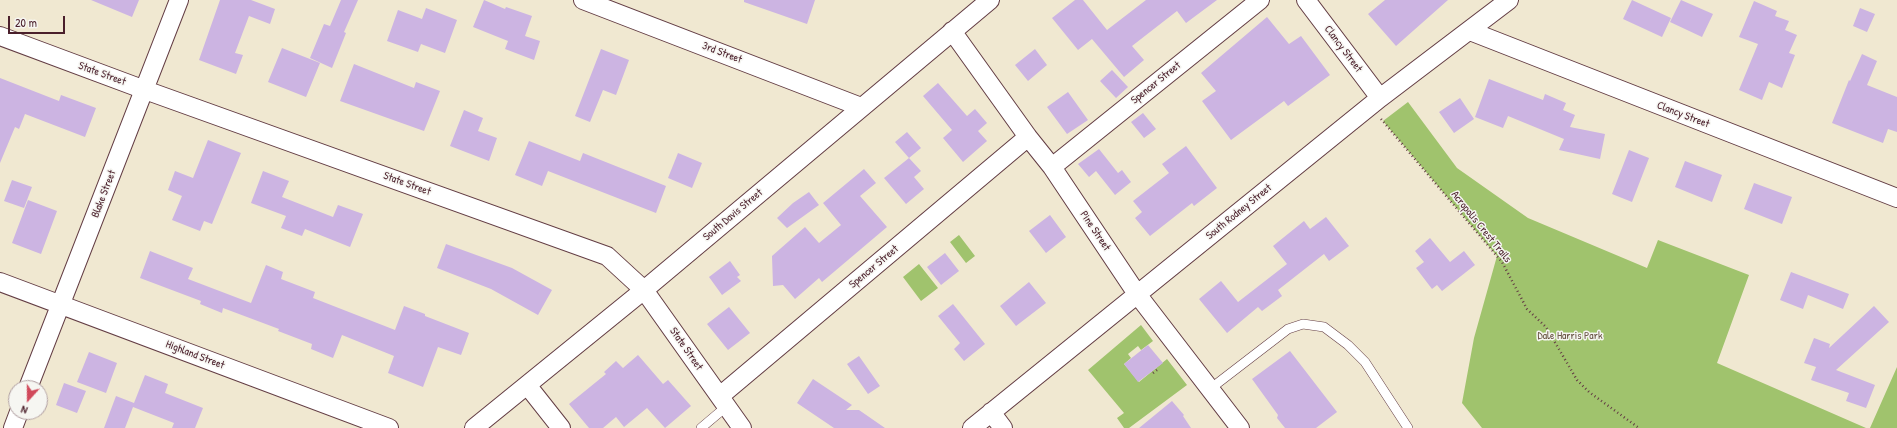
<!DOCTYPE html>
<style>
body{margin:0}
#map{position:relative;width:1897px;height:428px;overflow:hidden;background:#f0e8d1;font-family:"Patrick Hand",sans-serif}
canvas{display:block}
.north{position:absolute;left:8px;top:380px;width:40px;height:40px;box-sizing:border-box;background:#f6f6f2;border:1px solid #b1a0a2;border-radius:50%;rotate:201deg;font-size:11px;font-weight:700;line-height:16px;text-align:center;color:#4a1f2b}
.north::after{content:'';display:block;margin:auto;width:14px;height:18px;background:#d1495b;clip-path:polygon(50% 0,100% 100%,50% 72%,0 100%)}
.scale{position:absolute;left:8px;top:16px;width:57px;height:18px;box-sizing:border-box;border:2px solid #4a1f2b;border-top:0;padding-left:5px;font-size:12px;line-height:14px;white-space:nowrap;color:#4a1f2b;-webkit-text-stroke:3px #f6f6f2;paint-order:stroke}
</style>
<div id="map">
<canvas width="1897" height="428"></canvas>
<div class="north">N</div>
<div class="scale">20 m</div>
</div>
<script>
const ctx = document.querySelector('canvas').getContext('2d');
ctx.lineJoin = 'round';
function fillPath(path, color) { ctx.fillStyle = color; ctx.fill(path, 'evenodd'); }
function stroke(path, color, width, dash) { ctx.strokeStyle = color; ctx.lineWidth = width; ctx.lineCap = dash ? 'butt' : 'round'; ctx.setLineDash(dash || []); ctx.stroke(path); }
function write(font, color, halo, rows, align = 'center') {
  ctx.font = font + ' "Patrick Hand",sans-serif'; ctx.lineWidth = 3; ctx.setLineDash([]); ctx.textBaseline = 'middle'; ctx.strokeStyle = halo; ctx.fillStyle = color; for (const [text, x, y, turn = 0] of rows) {
    ctx.save(); ctx.translate(x, y); ctx.rotate((+turn || 0) * Math.PI / 180); ctx.textAlign = isNaN(turn) ? turn : align; if (halo) ctx.strokeText(text, 0, 0); ctx.fillText(text, 0, 0); ctx.restore();
  }
}
const green = new Path2D(`
 M 1408,102 L 1457,168 L 1528,218 L 1647,268 L 1658,240 L 1749,275 L 1717,363 L 1866,428 L 1482,428 L 1462,403 L 1474,338 L 1497,256 L 1383,121 Z
 M 959,235 L 975,256 L 966,263 L 950,242 Z
 M 919,264 L 938,288 L 921,301 L 903,277 Z
 M 1141,325 L 1153,341 L 1141,350 L 1138,346 L 1128,354 L 1131,358 L 1124,364 L 1139,382 L 1167,359 L 1187,385 L 1129,428 L 1124,428 L 1117,418 L 1124,413 L 1088,370 Z
 M 1897,367 L 1897,428 L 1870,428 Z`);
const building = new Path2D(`
 M 91,0 L 139,0 L 132,17 Z
 M 220,0 L 251,0 L 275,9 L 270,24 L 249,16 L 235,53 L 243,55 L 236,74 L 199,60 Z
 M 341,0 L 358,0 L 344,32 L 346,33 L 332,68 L 310,58 L 324,24 L 330,26 Z
 M 484,0 L 505,9 L 506,7 L 532,16 L 525,36 L 540,41 L 534,60 L 505,49 L 508,41 L 473,27 Z
 M 744,0 L 815,0 L 807,24 L 744,2 Z
 M 1075,0 L 1083,0 L 1107,30 L 1146,0 L 1217,0 L 1186,23 L 1177,11 L 1132,46 L 1144,60 L 1124,77 L 1092,39 L 1078,50 L 1052,18 Z
 M 1385,0 L 1448,0 L 1396,46 L 1368,14 Z
 M 1632,0 L 1671,18 L 1662,37 L 1623,19 Z
 M 1681,0 L 1713,14 L 1702,37 L 1670,22 Z
 M 1754,1 L 1777,11 L 1775,16 L 1789,21 L 1785,30 L 1797,35 L 1789,53 L 1795,55 L 1782,88 L 1769,82 L 1762,100 L 1739,90 L 1758,44 L 1739,37 Z
 M 426,8 L 457,20 L 445,53 L 421,44 L 418,52 L 387,41 L 398,10 L 422,19 Z
 M 1860,8 L 1875,14 L 1867,32 L 1853,26 Z
 M 1267,17 L 1289,44 L 1301,36 L 1330,75 L 1288,106 L 1284,101 L 1231,140 L 1202,101 L 1216,91 L 1201,73 Z
 M 282,48 L 320,63 L 306,97 L 268,82 Z
 M 601,49 L 629,60 L 616,95 L 603,90 L 590,122 L 575,116 Z
 M 1035,49 L 1047,65 L 1028,81 L 1015,65 Z
 M 1862,54 L 1877,61 L 1867,85 L 1897,97 L 1897,132 L 1888,129 L 1883,143 L 1832,123 L 1849,80 L 1850,81 Z
 M 354,64 L 414,88 L 416,82 L 440,91 L 424,131 L 340,101 Z
 M 1112,70 L 1128,87 L 1116,98 L 1100,81 Z
 M 0,78 L 59,101 L 61,95 L 96,108 L 85,137 L 25,114 L 19,129 L 15,127 L 0,163 Z
 M 1489,79 L 1543,100 L 1545,94 L 1566,103 L 1563,110 L 1575,115 L 1570,127 L 1605,134 L 1600,159 L 1559,150 L 1564,139 L 1508,116 L 1503,128 L 1475,117 Z
 M 938,83 L 967,116 L 975,109 L 987,123 L 978,131 L 987,141 L 963,162 L 943,138 L 952,130 L 923,96 Z
 M 1068,92 L 1088,120 L 1067,134 L 1047,107 Z
 M 1460,98 L 1474,119 L 1454,133 L 1439,112 Z
 M 464,110 L 483,118 L 478,131 L 497,138 L 489,161 L 450,146 Z
 M 1143,113 L 1156,129 L 1144,138 L 1131,122 Z
 M 907,132 L 921,148 L 909,158 L 895,142 Z
 M 208,140 L 241,153 L 212,224 L 204,221 L 200,231 L 172,220 L 182,196 L 168,190 L 175,171 L 193,178 Z
 M 529,141 L 580,161 L 583,153 L 666,186 L 656,213 L 548,171 L 542,186 L 515,175 Z
 M 1186,146 L 1217,188 L 1194,206 L 1192,203 L 1150,236 L 1135,218 L 1142,212 L 1133,201 L 1169,173 L 1162,164 Z
 M 1099,149 L 1118,173 L 1122,170 L 1131,182 L 1115,195 L 1096,171 L 1089,177 L 1078,164 Z
 M 1629,150 L 1649,158 L 1632,202 L 1612,194 Z
 M 678,153 L 702,163 L 692,188 L 668,178 Z
 M 909,158 L 921,171 L 914,177 L 924,189 L 906,204 L 884,178 Z
 M 1685,161 L 1722,175 L 1712,202 L 1675,187 Z
 M 864,169 L 876,183 L 860,196 L 887,227 L 822,282 L 819,278 L 795,299 L 783,285 L 773,286 L 772,256 L 805,227 L 819,243 L 841,225 L 823,203 Z
 M 263,171 L 289,181 L 282,197 L 333,217 L 338,205 L 363,214 L 350,247 L 305,229 L 302,236 L 281,228 L 286,216 L 251,203 Z
 M 12,180 L 32,187 L 24,208 L 4,201 Z
 M 1754,183 L 1792,197 L 1782,224 L 1744,209 Z
 M 809,192 L 819,205 L 787,228 L 777,218 L 793,203 Z
 M 28,200 L 57,211 L 41,254 L 12,243 Z
 M 1050,215 L 1066,237 L 1046,253 L 1029,231 Z
 M 1326,217 L 1349,246 L 1329,261 L 1324,254 L 1278,290 L 1282,296 L 1262,311 L 1258,307 L 1227,333 L 1199,299 L 1221,281 L 1238,302 L 1287,264 L 1273,246 L 1304,221 L 1310,229 Z
 M 1430,238 L 1450,262 L 1464,251 L 1475,265 L 1442,291 L 1437,285 L 1432,289 L 1416,268 L 1424,262 L 1415,251 Z
 M 446,244 L 512,268 L 552,290 L 538,315 L 491,289 L 437,268 Z
 M 150,251 L 193,268 L 188,279 L 251,303 L 266,265 L 283,272 L 281,279 L 315,292 L 313,298 L 395,330 L 404,306 L 425,314 L 425,316 L 469,333 L 461,355 L 438,347 L 423,387 L 388,373 L 394,356 L 342,335 L 333,358 L 311,349 L 312,344 L 278,331 L 279,329 L 223,308 L 222,313 L 200,304 L 201,301 L 140,278 Z
 M 945,253 L 959,271 L 941,285 L 927,267 Z
 M 730,261 L 740,275 L 737,277 L 741,281 L 722,295 L 709,277 Z
 M 1791,272 L 1849,294 L 1843,309 L 1808,295 L 1803,309 L 1780,300 Z
 M 1029,282 L 1046,303 L 1016,326 L 1000,306 Z
 M 953,304 L 985,344 L 964,361 L 954,349 L 960,343 L 938,316 Z
 M 1874,306 L 1889,322 L 1836,370 L 1875,385 L 1866,408 L 1846,401 L 1849,393 L 1811,380 L 1816,367 L 1804,363 L 1814,338 L 1830,344 L 1829,348 Z
 M 729,307 L 750,333 L 728,350 L 707,324 Z
 M 1148,345 L 1163,363 L 1138,382 L 1124,364 Z
 M 1290,351 L 1337,412 L 1316,428 L 1285,428 L 1277,418 L 1278,415 L 1252,379 Z
 M 89,352 L 117,363 L 106,393 L 77,382 Z
 M 638,355 L 663,384 L 668,380 L 691,406 L 665,428 L 647,408 L 624,427 L 616,417 L 603,428 L 589,428 L 569,404 L 606,374 L 604,372 L 616,361 L 623,368 Z
 M 859,356 L 880,386 L 868,394 L 847,364 Z
 M 145,375 L 168,384 L 165,393 L 203,408 L 195,428 L 172,428 L 174,423 L 133,407 L 125,428 L 104,428 L 116,396 L 134,403 Z
 M 813,379 L 852,405 L 846,410 L 859,410 L 885,428 L 834,428 L 797,403 Z
 M 64,383 L 86,391 L 77,413 L 56,405 Z
 M 1172,401 L 1184,415 L 1183,416 L 1191,428 L 1139,428 Z`);
const path = new Path2D(`
 M 1381,119 L 1502,262 L 1527,309 L 1546,327 L 1577,380 L 1589,392 L 1639,428
 M 1153,373 L 1157,370`);
const lane = new Path2D(`
 M 1210,389 L 1288,329 L 1303,324 L 1324,327 L 1348,345 L 1365,362 L 1408,428
 M 701,428 L 727,406`);
const street = new Path2D(`
 M 583,0 L 861,107
 M 1306,0 L 1380,98
 M 952,31 L 1028,137 L 1052,167 L 1137,294 L 1240,428
 M 1470,31 L 1897,198
 M 0,36 L 145,90 L 607,256 L 644,290 L 742,428
 M 1052,167 L 1260,0
 M 0,282 L 389,428
 M 527,385 L 561,428
 M 28,388 L 179,0
 M 720,396 L 1028,137
 M 991,412 L 1003,428
 M 13,428 L 19,412
 M 474,428 L 644,290 L 990,0
 M 972,428 L 1380,98 L 1509,0`);
const streetNames = [
 ["Clancy Street",1343,49,53],
 ["3rd Street",722,53,21],
 ["State Street",102,74,20],
 ["Spencer Street",1156,83,-39],
 ["Clancy Street",1683,115,21],
 ["State Street",407,184,20],
 ["Blake Street",104,194,-69],
 ["South Rodney Street",1239,212,-39],
 ["South Davis Street",733,215,-40],
 ["Acropolis Crest Trails",1481,227,51],
 ["Pine Street",1095,231,56],
 ["Spencer Street",874,267,-40],
 ["State Street",686,349,55],
 ["Highland Street",195,355,21]
];
const parkNames = [
 ["Dale Harris Park",1570,336]
];
fillPath(green, '#a0c36d');
fillPath(building, '#ccb4e2');
stroke(lane, '#633d44', 10);
stroke(street, '#633d44', 20);
stroke(path, '#633d44', 2.5, [1, 3]);
stroke(lane, '#fff', 9);
stroke(street, '#fff', 18);
write('11px', '#4a1f2b', '#f6f6f2', streetNames);
write('11px', '#64503f', '#f6f6f2', parkNames);
</script>
